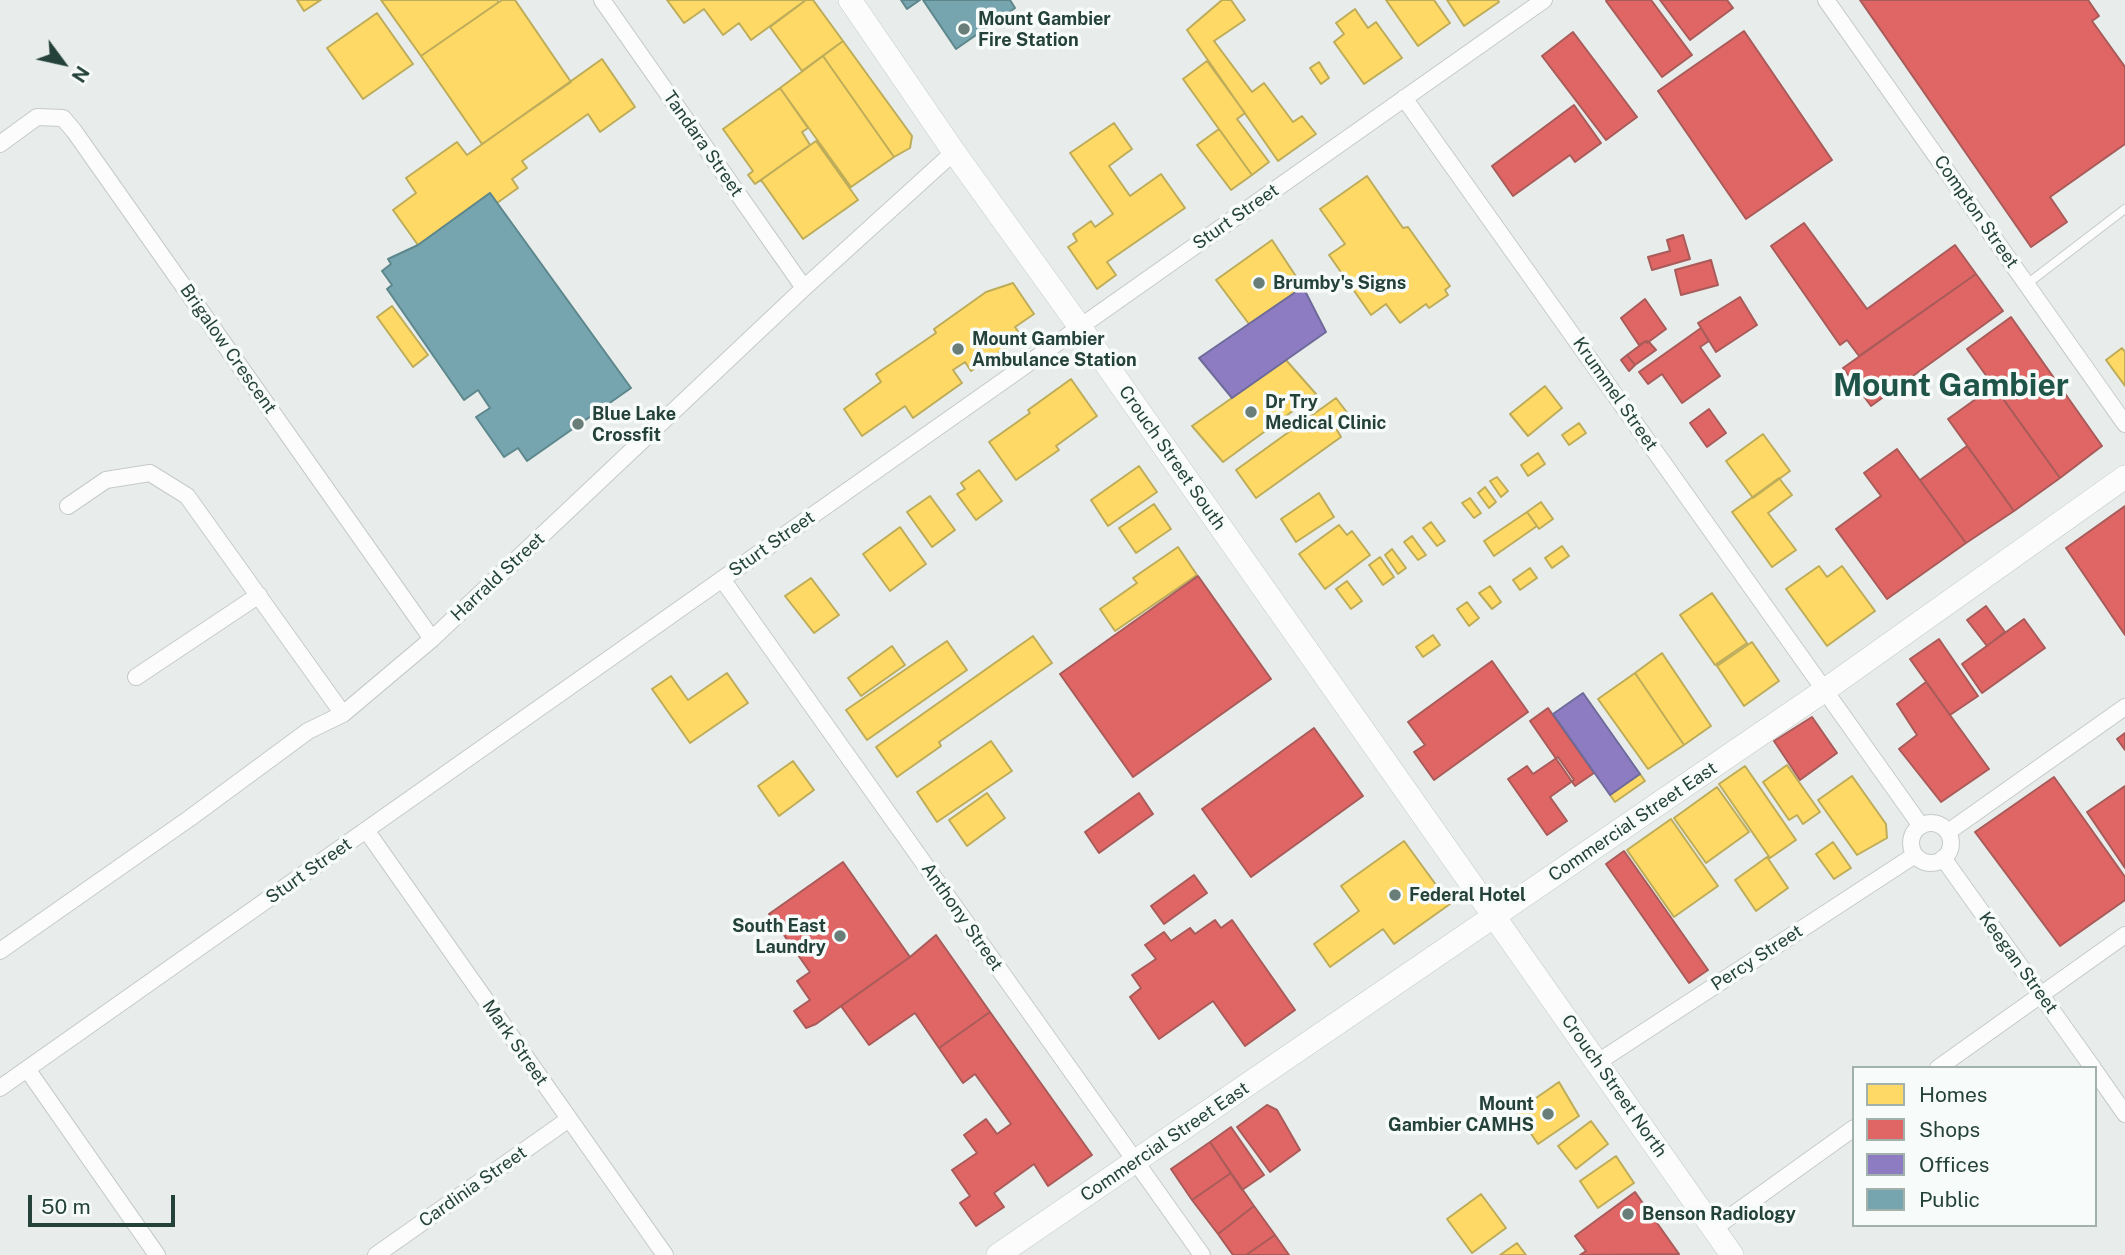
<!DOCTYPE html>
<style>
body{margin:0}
#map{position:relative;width:2125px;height:1255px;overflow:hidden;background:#e8edeb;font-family:"Public Sans",sans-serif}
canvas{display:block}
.legend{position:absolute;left:1852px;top:1066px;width:245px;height:161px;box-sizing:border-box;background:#f7fbf9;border:2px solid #a3b1ad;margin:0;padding:9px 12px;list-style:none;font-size:21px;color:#24423a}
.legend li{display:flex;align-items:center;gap:14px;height:35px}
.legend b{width:35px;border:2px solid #a3b1ad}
.north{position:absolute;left:28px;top:28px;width:70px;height:70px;-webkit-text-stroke:5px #f7fbf9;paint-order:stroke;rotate:123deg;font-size:19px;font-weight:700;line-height:28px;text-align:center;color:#24423a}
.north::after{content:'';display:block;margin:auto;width:24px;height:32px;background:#24423a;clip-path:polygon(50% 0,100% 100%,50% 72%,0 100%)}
.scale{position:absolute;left:28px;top:1195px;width:147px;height:32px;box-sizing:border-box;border:4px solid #24423a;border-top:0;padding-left:9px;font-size:21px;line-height:24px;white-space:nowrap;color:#24423a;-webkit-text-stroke:5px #f7fbf9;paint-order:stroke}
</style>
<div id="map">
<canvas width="2125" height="1255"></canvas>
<ul class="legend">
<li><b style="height:19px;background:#ffd966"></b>Homes</li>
<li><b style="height:19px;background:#e06666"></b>Shops</li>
<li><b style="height:19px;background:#8e7cc3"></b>Offices</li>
<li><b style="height:19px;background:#76a5af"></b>Public</li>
</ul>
<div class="north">N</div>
<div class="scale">50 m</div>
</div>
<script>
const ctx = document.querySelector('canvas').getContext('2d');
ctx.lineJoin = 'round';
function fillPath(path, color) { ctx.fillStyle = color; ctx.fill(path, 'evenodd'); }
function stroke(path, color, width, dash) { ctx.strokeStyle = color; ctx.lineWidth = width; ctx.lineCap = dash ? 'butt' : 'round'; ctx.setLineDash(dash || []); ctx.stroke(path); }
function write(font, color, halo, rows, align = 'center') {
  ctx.font = font + ' "Public Sans",sans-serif'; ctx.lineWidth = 7; ctx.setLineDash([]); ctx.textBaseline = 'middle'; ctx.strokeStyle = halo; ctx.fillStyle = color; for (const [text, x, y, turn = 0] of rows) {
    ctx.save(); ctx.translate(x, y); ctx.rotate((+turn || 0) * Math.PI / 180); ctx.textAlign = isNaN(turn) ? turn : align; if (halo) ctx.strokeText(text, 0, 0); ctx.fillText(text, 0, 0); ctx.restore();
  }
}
const homes = new Path2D(`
 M 297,0 L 321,0 L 304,11 Z
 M 381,0 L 497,0 L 499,2 L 421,56 Z
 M 502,0 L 515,0 L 571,82 L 482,144 L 421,56 Z
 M 667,0 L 806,0 L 751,40 L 739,23 L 723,35 L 704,9 L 684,23 Z
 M 806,0 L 813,0 L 843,41 L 802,71 L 770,27 Z
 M 1222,0 L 1231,0 L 1245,20 L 1214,41 L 1252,92 L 1264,83 L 1293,122 L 1302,116 L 1316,134 L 1278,161 L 1187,30 Z
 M 1386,0 L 1434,0 L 1450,23 L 1418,46 Z
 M 1447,0 L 1498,0 L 1499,2 L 1464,26 Z
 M 1355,9 L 1368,28 L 1376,22 L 1402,58 L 1364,84 L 1334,42 L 1344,34 L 1336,23 Z
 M 377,13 L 413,64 L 363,99 L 327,48 Z
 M 843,41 L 912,136 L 910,148 L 894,157 L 823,56 Z
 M 823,56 L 894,157 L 851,187 L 780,88 Z
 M 602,59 L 635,107 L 600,132 L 588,114 L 522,161 L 527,168 L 512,179 L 518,188 L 497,203 L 490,193 L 418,245 L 393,210 L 416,193 L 406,178 L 457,142 L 467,155 Z
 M 1207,61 L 1245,113 L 1237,119 L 1269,162 L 1252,175 L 1183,79 Z
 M 1319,62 L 1329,78 L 1321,84 L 1310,68 Z
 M 780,88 L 808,128 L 802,132 L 810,145 L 755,184 L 748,175 L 753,171 L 723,129 Z
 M 1114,123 L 1132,149 L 1109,166 L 1130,196 L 1161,174 L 1185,208 L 1107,262 L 1116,275 L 1097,289 L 1068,247 L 1077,241 L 1073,234 L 1091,221 L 1095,227 L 1113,214 L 1070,153 Z
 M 1219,129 L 1252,175 L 1231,190 L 1197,145 Z
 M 816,141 L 858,200 L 803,239 L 761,180 Z
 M 1367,176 L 1403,228 L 1408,227 L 1450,286 L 1445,290 L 1448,295 L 1429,308 L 1426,304 L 1400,323 L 1386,304 L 1371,315 L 1329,255 L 1345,244 L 1320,209 Z
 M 1272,240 L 1303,287 L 1249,324 L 1216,280 Z
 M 1013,283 L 1034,314 L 1015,327 L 1022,337 L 971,371 L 965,362 L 953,370 L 962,383 L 913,418 L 905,406 L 862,436 L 844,409 L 881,382 L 876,374 L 936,333 L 934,329 L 986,292 Z
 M 392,306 L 428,355 L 413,367 L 377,317 Z
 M 2122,348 L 2125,352 L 2125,386 L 2106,360 Z
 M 1286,360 L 1316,394 L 1223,462 L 1192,426 Z
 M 1071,379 L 1097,416 L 1056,446 L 1059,450 L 1016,480 L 989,442 L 1030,413 L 1028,410 Z
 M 1545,386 L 1562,408 L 1528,436 L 1510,414 Z
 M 1336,398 L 1352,419 L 1337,430 L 1341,437 L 1256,498 L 1236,470 Z
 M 1579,423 L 1586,433 L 1569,445 L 1562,435 Z
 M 1763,434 L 1790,471 L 1753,498 L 1726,461 Z
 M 1538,453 L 1545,464 L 1528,476 L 1521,465 Z
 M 1139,466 L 1157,492 L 1108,526 L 1091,500 Z
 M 979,470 L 1002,501 L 976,520 L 957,494 L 965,489 L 961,483 Z
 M 1497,477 L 1508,491 L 1501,497 L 1490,481 Z
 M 1779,478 L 1792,495 L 1768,513 L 1796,550 L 1772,567 L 1732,512 Z
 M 1485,487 L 1496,502 L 1489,508 L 1478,493 Z
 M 1319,493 L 1334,517 L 1296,542 L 1281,519 Z
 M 930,496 L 955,530 L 932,547 L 907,512 Z
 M 1470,498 L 1481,513 L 1474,518 L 1462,503 Z
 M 1541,502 L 1553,519 L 1539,529 L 1527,512 Z
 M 1154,504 L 1171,529 L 1136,553 L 1119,528 Z
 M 1527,512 L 1537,526 L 1494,556 L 1484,541 Z
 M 1431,522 L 1445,541 L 1437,546 L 1423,528 Z
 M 1339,525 L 1347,535 L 1352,531 L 1370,555 L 1325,589 L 1299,554 Z
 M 900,527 L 926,564 L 890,591 L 863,554 Z
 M 1412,536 L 1426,555 L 1418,560 L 1404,542 Z
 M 1562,546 L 1569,556 L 1552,568 L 1545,558 Z
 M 1178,547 L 1197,575 L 1115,631 L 1100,609 L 1137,583 L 1133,578 Z
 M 1392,549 L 1406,568 L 1398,574 L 1385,555 Z
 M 1380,557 L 1394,577 L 1383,585 L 1369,565 Z
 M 1819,566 L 1827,577 L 1842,566 L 1875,611 L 1827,646 L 1786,589 Z
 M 1530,568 L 1537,578 L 1520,590 L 1513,580 Z
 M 811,578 L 839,615 L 814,633 L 785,596 Z
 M 1347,581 L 1362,601 L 1351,609 L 1336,589 Z
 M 1490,586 L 1501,602 L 1492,609 L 1479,593 Z
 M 1712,593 L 1747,643 L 1715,665 L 1680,615 Z
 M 1467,602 L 1479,618 L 1469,626 L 1457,609 Z
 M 1433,635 L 1440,645 L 1423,657 L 1416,647 Z
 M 1033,636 L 1052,663 L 939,742 L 941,746 L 897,777 L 876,747 Z
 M 947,641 L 967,670 L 867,740 L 846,710 Z
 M 1752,642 L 1779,681 L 1744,706 L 1717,666 Z
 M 892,646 L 905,665 L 861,696 L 848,678 Z
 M 1662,653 L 1711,726 L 1684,745 L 1635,673 Z
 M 727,673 L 748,703 L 690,743 L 652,689 L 671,676 L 688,700 Z
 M 1635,673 L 1684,745 L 1648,769 L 1598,699 Z
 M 991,741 L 1012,771 L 937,822 L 917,792 Z
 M 793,761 L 814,790 L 779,816 L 758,786 Z
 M 1787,765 L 1820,812 L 1803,824 L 1797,815 L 1789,820 L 1763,782 Z
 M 1745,766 L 1796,840 L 1770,858 L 1719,784 Z
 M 1640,774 L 1645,781 L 1615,802 L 1610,795 Z
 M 1852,776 L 1886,824 L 1887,838 L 1857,855 L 1818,800 Z
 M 1717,787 L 1749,832 L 1706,863 L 1674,818 Z
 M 987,793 L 1005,818 L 967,846 L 949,820 Z
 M 1671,819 L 1718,886 L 1674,917 L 1627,850 Z
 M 1404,841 L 1450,904 L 1394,944 L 1383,929 L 1330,967 L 1314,944 L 1359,911 L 1341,886 Z
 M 1833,842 L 1851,868 L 1834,879 L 1816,854 Z
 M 1767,857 L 1788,888 L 1756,911 L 1735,880 Z
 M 1559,1082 L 1579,1116 L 1538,1144 L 1516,1112 Z
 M 1591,1121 L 1608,1144 L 1576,1169 L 1558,1146 Z
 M 1616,1156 L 1634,1183 L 1598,1208 L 1580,1181 Z
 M 1481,1194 L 1506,1228 L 1472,1253 L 1447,1219 Z
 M 1517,1243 L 1526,1255 L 1500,1255 Z`);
const shops = new Path2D(`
 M 1608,0 L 1651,0 L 1692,55 L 1662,77 L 1606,1 Z
 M 1660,0 L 1727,0 L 1733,8 L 1690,40 Z
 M 1860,0 L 2088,0 L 2099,16 L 2092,21 L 2125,67 L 2125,144 L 2050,197 L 2067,222 L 2031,247 Z
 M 1744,31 L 1832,160 L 1746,219 L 1658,91 Z
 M 1573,32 L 1637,117 L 1606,140 L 1542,56 Z
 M 1574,105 L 1601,143 L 1575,162 L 1570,155 L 1513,196 L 1492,166 Z
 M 1804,223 L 1867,309 L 1955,245 L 1976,274 L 1859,356 L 1847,340 L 1840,345 L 1771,246 Z
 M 1683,235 L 1690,259 L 1652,270 L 1648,257 L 1670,251 L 1667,240 Z
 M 1711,260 L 1718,285 L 1681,295 L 1675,270 Z
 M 1976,274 L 2003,311 L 1871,406 L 1843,368 Z
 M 1740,297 L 1757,325 L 1716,352 L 1698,323 Z
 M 1645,299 L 1666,329 L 1647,343 L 1646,341 L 1639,345 L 1621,318 Z
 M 2011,317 L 2102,446 L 2060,478 L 1967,349 Z
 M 1701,328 L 1709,341 L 1700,347 L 1720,376 L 1682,403 L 1662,374 L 1648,384 L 1639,372 Z
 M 1646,341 L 1649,342 L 1656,350 L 1635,365 L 1627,355 Z
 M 1627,355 L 1635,365 L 1629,371 L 1621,360 Z
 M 1994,386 L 2060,478 L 2014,511 L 1948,419 Z
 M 1709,409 L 1726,433 L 1707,447 L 1690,423 Z
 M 1967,446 L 2014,511 L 1966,543 L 1920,480 Z
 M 1897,449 L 1966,543 L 1887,599 L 1836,529 L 1881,496 L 1864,473 Z
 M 2125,506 L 2125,635 L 2066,548 Z
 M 1198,576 L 1271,679 L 1133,777 L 1060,674 Z
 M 1986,606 L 2005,632 L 1987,646 L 1967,620 Z
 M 2024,619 L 2045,648 L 1982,693 L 1962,664 Z
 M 1939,639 L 1978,696 L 1950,715 L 1910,659 Z
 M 1492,661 L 1528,712 L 1434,780 L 1414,752 L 1425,745 L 1408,722 Z
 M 1926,682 L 1989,769 L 1941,802 L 1899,749 L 1917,735 L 1897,704 Z
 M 1548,708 L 1594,773 L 1575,786 L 1530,721 Z
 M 1812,717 L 1837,753 L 1800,780 L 1774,741 Z
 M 1314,728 L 1363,796 L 1251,877 L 1202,809 Z
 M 2125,733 L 2125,750 L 2117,739 Z
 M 1558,757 L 1574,780 L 1550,797 L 1567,821 L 1547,835 L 1508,779 L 1527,766 L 1533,774 Z
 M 2054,777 L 2125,877 L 2125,900 L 2060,946 L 1975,832 Z
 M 2125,786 L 2125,868 L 2087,812 Z
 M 1139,793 L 1153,814 L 1099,853 L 1085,832 Z
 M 1624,851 L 1708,970 L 1689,983 L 1606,864 Z
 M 843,862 L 910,957 L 816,1024 L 806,1028 L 794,1011 L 810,1000 L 797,981 L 810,972 L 769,914 Z
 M 1194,875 L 1207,893 L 1164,924 L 1151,906 Z
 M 1215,920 L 1221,928 L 1232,920 L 1295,1010 L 1245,1046 L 1213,1001 L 1159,1039 L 1130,997 L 1141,988 L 1132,975 L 1156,959 L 1145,945 L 1164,932 L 1171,941 L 1190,928 L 1195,934 Z
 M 936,935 L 990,1012 L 939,1048 L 915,1013 L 869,1045 L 841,1006 L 910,957 Z
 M 990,1012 L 1092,1155 L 1048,1186 L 1034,1164 L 994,1193 L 1004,1207 L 976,1226 L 960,1203 L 970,1196 L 952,1170 L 977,1153 L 964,1135 L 986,1119 L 997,1134 L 1011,1124 L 975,1074 L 963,1083 L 939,1048 Z
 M 1267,1105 L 1277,1110 L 1300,1150 L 1270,1172 L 1237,1127 Z
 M 1231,1127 L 1264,1175 L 1242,1190 L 1210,1142 Z
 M 1210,1142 L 1231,1173 L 1192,1200 L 1171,1169 Z
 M 1231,1173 L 1254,1206 L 1218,1234 L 1192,1200 Z
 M 1635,1192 L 1679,1254 L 1580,1255 L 1586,1251 L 1575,1236 Z
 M 1254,1206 L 1275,1235 L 1246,1255 L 1233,1255 L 1218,1234 Z
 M 1275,1235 L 1289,1255 L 1246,1255 Z`);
const offices = new Path2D(`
 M 1303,287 L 1326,332 L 1232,398 L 1199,358 Z
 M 1583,693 L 1640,774 L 1610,795 L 1553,714 Z`);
const public = new Path2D(`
 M 901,0 L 920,0 L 907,9 Z
 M 923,0 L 1010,0 L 1015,8 L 956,49 Z
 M 490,193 L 631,388 L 527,461 L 518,448 L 504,457 L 476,417 L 490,408 L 478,390 L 464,400 L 387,289 L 392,285 L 382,271 L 391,264 L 388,259 L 418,245 Z`);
const lane = new Path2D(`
 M 2027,284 L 2125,209`);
const street = new Path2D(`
 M 602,0 L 804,288
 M 1826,0 L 2125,424
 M 1404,98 L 1921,826
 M 0,144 L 37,117 L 63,118 L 74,131 L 432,639
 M 68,506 L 106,480 L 150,473 L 187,496 L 343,714
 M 722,579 L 1202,1255
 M 136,677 L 259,595
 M1911 843a20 20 0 1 1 40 0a20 20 0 1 1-40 0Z
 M 366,830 L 665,1255
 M 1948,832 L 2125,707
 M 1943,858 L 2093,1068
 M 0,951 L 190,818 L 308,731 L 343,714 L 432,639 L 804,288 L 954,152
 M 1598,1062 L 1915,855
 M 1938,1068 L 2125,935
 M 27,1069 L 157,1255
 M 2095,1071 L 2125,1114
 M 0,1088 L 1544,0
 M 1713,1229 L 1854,1128
 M 376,1255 L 569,1119`);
const secondary = new Path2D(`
 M 850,0 L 954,152 L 1080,327 L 1732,1255
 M 998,1255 L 1825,690 L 2125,477`);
const markers = [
 [964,29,7,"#697e78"],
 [1259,283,7,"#697e78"],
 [958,349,7,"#697e78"],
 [1251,412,7,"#697e78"],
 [578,424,7,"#697e78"],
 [1395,895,7,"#697e78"],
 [840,936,7,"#697e78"],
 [1548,1114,7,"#697e78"],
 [1628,1214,7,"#697e78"]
];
const poiNames = [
 ["Mount Gambier",978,19],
 ["Fire Station",978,40],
 ["Brumby's Signs",1273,283],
 ["Mount Gambier",972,339],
 ["Ambulance Station",972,360],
 ["Dr Try",1265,402],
 ["Medical Clinic",1265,423],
 ["Blue Lake",592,414],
 ["Crossfit",592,435],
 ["Federal Hotel",1409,895],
 ["South East",826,926,"right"],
 ["Laundry",826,947,"right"],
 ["Mount",1534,1104,"right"],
 ["Gambier CAMHS",1534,1125,"right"],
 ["Benson Radiology",1642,1214]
];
const streetNames = [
 ["Tandara Street",703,144,55],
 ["Compton Street",1976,212,55],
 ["Sturt Street",1236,217,-35],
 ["Brigalow Crescent",228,349,55],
 ["Krummel Street",1615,394,55],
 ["Crouch Street South",1172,458,55],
 ["Sturt Street",772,544,-35],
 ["Harrald Street",498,577,-43],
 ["Commercial Street East",1633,822,-34],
 ["Sturt Street",309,871,-35],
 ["Anthony Street",962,917,55],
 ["Percy Street",1757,958,-33],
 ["Keegan Street",2018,963,54],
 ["Mark Street",515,1043,55],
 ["Crouch Street North",1614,1086,55],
 ["Commercial Street East",1165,1142,-34],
 ["Cardinia Street",473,1187,-35]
];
const townNames = [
 ["Mount Gambier",1951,386]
];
fillPath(homes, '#ffd966');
stroke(homes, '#bdac59', 2);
fillPath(shops, '#e06666');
stroke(shops, '#a85b59', 2);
fillPath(offices, '#8e7cc3');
stroke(offices, '#6e6b9a', 2);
fillPath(public, '#76a5af');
stroke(public, '#5d878c', 2);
stroke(lane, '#c5cac8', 10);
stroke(street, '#c5cac8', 18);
stroke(secondary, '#c3cbc8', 24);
stroke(lane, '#fcfcfc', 8);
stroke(street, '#fcfcfc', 16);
stroke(secondary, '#fcfcfc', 23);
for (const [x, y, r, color] of markers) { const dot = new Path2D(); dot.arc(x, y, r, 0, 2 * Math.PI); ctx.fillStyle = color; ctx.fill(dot); stroke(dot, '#f7fbf9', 2.5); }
write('bold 18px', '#24423a', '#f7fbf9', poiNames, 'left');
write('18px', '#24423a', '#f7fbf9', streetNames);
write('bold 32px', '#1f5548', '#f7fbf9', townNames);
</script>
